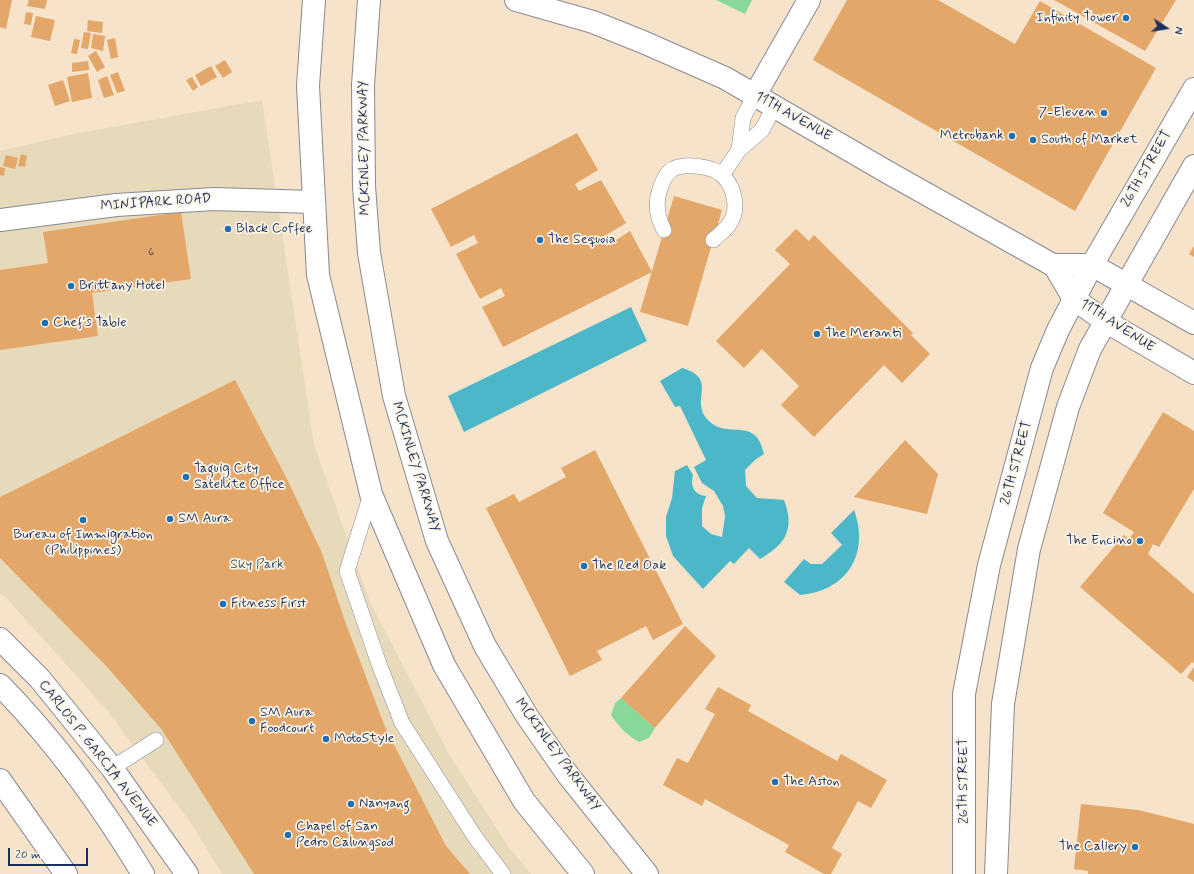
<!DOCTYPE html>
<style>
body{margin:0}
#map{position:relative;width:1194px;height:874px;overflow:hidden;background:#f6e3c9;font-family:Mynerve,sans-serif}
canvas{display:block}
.north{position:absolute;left:1146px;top:8px;width:40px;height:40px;-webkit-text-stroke:3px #fcf5e5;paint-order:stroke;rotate:102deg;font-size:11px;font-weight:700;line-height:16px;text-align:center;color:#1b2f5e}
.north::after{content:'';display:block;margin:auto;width:14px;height:18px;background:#1b2f5e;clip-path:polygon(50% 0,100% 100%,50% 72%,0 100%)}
.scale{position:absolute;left:8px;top:848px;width:80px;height:18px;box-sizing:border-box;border:2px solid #1b2f5e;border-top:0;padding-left:5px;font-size:12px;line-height:14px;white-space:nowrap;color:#1b2f5e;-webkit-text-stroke:3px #fcf5e5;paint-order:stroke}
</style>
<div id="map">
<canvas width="1194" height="874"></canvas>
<div class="north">N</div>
<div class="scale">20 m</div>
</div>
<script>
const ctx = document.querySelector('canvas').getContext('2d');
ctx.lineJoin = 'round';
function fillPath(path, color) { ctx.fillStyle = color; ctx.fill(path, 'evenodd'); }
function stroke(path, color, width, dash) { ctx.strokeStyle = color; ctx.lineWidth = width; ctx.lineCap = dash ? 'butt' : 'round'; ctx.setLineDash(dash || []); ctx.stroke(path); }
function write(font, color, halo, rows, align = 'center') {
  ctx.font = font + ' Mynerve,sans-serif'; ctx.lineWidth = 3.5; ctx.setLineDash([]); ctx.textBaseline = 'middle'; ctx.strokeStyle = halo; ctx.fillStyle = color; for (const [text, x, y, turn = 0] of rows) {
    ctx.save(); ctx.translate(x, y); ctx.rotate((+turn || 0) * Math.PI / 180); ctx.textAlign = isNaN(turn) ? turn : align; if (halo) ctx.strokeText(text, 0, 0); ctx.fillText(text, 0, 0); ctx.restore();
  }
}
const built = new Path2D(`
 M 262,100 L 314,445 L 370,602 L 450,756 L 510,849 L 531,874 L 222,874 L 191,823 L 106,709 L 9,601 L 0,593 L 0,151 L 69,135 Z`);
const green = new Path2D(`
 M 716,0 L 752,0 L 745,14 Z
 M 621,698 L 655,728 L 649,738 L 639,742 C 628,736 618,726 611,715 L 615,703 Z`);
const water = new Path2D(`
 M 631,307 L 647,341 L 464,432 L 448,396 Z
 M 682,368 C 720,379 688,401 709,421 C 728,440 756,415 764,454 L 755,460 L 745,470 L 746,486 L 757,498 L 784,500 C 795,529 786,544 760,559 L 749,548 L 734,564 L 730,561 L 703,589 L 673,556 L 666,536 L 666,517 L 672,498 L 675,471 L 687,465 L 693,475 C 690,486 694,495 706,496 L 702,508 L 702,526 L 711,534 L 722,537 L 725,516 L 723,506 L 714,491 L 702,483 L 694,467 L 706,460 L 680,406 L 675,407 L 660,381 Z
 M 854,510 C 870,554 847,591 800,595 L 784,582 L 804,559 L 811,564 L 822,564 L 842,545 L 831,533 Z`);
const building = new Path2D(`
 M 0,0 L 12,0 L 6,29 L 0,27 Z
 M 29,0 L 47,0 L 45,9 L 27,6 Z
 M 847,0 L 938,0 L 1015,44 L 1040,1 L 1156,68 L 1075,211 L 813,60 Z
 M 1054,0 L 1176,0 L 1145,51 Z
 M 26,12 L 33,13 L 31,25 L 24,24 Z
 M 36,16 L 55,20 L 50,41 L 31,37 Z
 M 88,20 L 103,22 L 102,33 L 87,31 Z
 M 84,32 L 91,33 L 88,49 L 81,48 Z
 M 93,34 L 105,36 L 103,51 L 91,48 Z
 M 115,38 L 118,57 L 111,59 L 107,40 Z
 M 74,39 L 80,40 L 77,54 L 71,53 Z
 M 96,51 L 105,67 L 97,72 L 88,56 Z
 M 225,60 L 232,72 L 223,78 L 215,66 Z
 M 88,61 L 89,70 L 72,72 L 72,63 Z
 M 211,66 L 217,77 L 201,86 L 195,75 Z
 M 118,72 L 125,91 L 117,93 L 110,75 Z
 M 88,73 L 92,98 L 72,102 L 67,77 Z
 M 107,76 L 114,95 L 104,98 L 98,80 Z
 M 192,77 L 198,87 L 193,91 L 186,80 Z
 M 63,80 L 70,101 L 55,106 L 48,85 Z
 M 577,133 L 598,170 L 575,184 L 579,191 L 601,180 L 626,223 L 601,238 L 607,246 L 630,231 L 652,272 L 503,347 L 482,307 L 505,296 L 501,288 L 480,299 L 456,254 L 478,243 L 474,235 L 451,247 L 431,209 Z
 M 21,154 L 27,156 L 25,167 L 18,166 Z
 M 6,155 L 18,158 L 15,169 L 3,166 Z
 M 0,167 L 5,168 L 4,176 L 0,175 Z
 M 674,196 L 722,210 L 688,326 L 640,312 Z
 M 181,212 L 191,279 L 92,293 L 98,336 L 0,350 L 0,270 L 48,263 L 43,232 Z
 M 796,229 L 809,241 L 814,235 L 913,333 L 911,335 L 930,354 L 902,383 L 884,365 L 814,437 L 781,405 L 799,386 L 762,349 L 744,368 L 716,341 L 790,264 L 775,250 Z
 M 1194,246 L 1194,257 L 1189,254 Z
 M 235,380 L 286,477 L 322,553 L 346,624 L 385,727 L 446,846 L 470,874 L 254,874 L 162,730 L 107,667 L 0,558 L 0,497 Z
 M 1163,412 L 1194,431 L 1194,489 L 1159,547 L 1153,544 L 1148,554 L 1194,594 L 1194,663 L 1192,662 L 1181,674 L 1080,587 L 1124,535 L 1129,539 L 1134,532 L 1103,513 Z
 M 905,440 L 938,474 L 927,514 L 854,497 Z
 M 595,450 L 683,624 L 653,640 L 646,626 L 597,651 L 602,660 L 570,676 L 486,508 L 514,494 L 519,502 L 566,477 L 561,468 Z
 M 685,626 L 716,656 L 655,728 L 621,698 Z
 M 1194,667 L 1194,682 L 1187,677 Z
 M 718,687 L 751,705 L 748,711 L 837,761 L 841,754 L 887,780 L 871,808 L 858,801 L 832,848 L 842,854 L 831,874 L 824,874 L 785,852 L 789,845 L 705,799 L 702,806 L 663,785 L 677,758 L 688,763 L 715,714 L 705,709 Z
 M 1081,804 L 1138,810 L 1194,824 L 1194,874 L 1088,874 L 1088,871 L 1074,869 Z`);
const service = new Path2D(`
 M 739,150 L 743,118 L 755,95
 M 722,175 L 739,150 L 762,130 L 774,107
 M 664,230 C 657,217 655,203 660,189 C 662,183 666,172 673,169 C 685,163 712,166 722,175 C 735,187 739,209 730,223 C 726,230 718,235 713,240
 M 371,494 L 347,571 L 379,664 L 402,723 L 475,837 L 503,874
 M 112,768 L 156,740`);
const minor = new Path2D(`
 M 516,0 L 593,22 L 643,42 L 725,78 L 889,173 L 1051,264 L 1054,265 L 1092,265 L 1194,323
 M 755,95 L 809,0
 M 0,220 L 116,205 L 214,199 L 313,202
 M 1054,265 L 1074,299 L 1105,321 L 1194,373`);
const secondary = new Path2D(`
 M 314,0 L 308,86 L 318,275 L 371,494 L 444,665 L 524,801 L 583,874
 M 369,0 L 363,85 L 364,186 L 369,253 L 394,396 L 437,541 L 485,646 L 527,716 L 568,775 L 647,874
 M 0,639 L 40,679 L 112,768 L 187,874
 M 964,874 L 964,694 L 989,565 L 1042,368 L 1058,330 L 1092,265 L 1194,89
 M 996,874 L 1003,704 L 1029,549 L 1068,407 L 1090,349 L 1194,166`);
const primary = new Path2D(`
 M 0,685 C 56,742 102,806 143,874
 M 0,780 L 66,874`);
const markers = [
 [1126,18,4,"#1f6fb2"],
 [1104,113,4,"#1f6fb2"],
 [1012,136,4,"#1f6fb2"],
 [1033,140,4,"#1f6fb2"],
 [228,229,4,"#1f6fb2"],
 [540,240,4,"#1f6fb2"],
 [71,286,4,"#1f6fb2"],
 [45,323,4,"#1f6fb2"],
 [817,334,4,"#1f6fb2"],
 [186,477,4,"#1f6fb2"],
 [170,519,4,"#1f6fb2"],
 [83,520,4,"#1f6fb2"],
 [1140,541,4,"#1f6fb2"],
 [584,566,4,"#1f6fb2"],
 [223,604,4,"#1f6fb2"],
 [252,721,4,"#1f6fb2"],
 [326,739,4,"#1f6fb2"],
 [775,782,4,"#1f6fb2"],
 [351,804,4,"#1f6fb2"],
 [288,835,4,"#1f6fb2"],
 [1135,847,4,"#1f6fb2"]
];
const numberNames = [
 ["6",151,252]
];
const poiNames = [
 ["Infinity Tower",1118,18,"right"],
 ["7-Eleven",1096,113,"right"],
 ["Metrobank",1004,136,"right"],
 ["South of Market",1041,140],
 ["Black Coffee",236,229],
 ["The Sequoia",548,240],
 ["Brittany Hotel",79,286],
 ["Chef's Table",53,323],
 ["The Meranti",825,334],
 ["Taguig City",194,469],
 ["Satellite Office",194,485],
 ["SM Aura",178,519],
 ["Bureau of Immigration",83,535,"center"],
 ["(Philippines)",83,551,"center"],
 ["The Encino",1132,541,"right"],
 ["The Red Oak",592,566],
 ["Fitness First",231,604],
 ["SM Aura",260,713],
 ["Foodcourt",260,729],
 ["MotoStyle",334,739],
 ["The Aston",783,782],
 ["Nanyang",359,804],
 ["Chapel of San",296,827],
 ["Pedro Calungsod",296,843],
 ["The Callery",1127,847,"right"]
];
const streetNames = [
 ["11TH AVENUE",793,117,30],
 ["MCKINLEY PARKWAY",365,148,-91],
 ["26TH STREET",1147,169,-60],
 ["MINIPARK ROAD",156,203,-4],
 ["11TH AVENUE",1117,326,33],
 ["26TH STREET",1017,463,-75],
 ["MCKINLEY PARKWAY",415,467,73],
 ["CARLOS P. GARCIA AVENUE",97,754,52],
 ["MCKINLEY PARKWAY",557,755,54],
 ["26TH STREET",964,781,-90]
];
const parkNames = [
 ["Sky Park",257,565]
];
fillPath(built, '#e7daba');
fillPath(green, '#88d999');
fillPath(water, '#4db7ca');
fillPath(building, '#e2a769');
stroke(service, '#888994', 16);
stroke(minor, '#888994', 24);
stroke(secondary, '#888994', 24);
stroke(primary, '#888994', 24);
stroke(service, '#fff', 15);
stroke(minor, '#fff', 22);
stroke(secondary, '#fff', 22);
stroke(primary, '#fff', 22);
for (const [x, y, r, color] of markers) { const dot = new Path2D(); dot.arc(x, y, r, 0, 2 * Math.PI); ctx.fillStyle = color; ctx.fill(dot); stroke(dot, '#fcf5e5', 1.5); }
write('12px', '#4d4d61', null, numberNames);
write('14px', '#1b2f5e', '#fcf5e5', poiNames, 'left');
write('14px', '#1b2f5e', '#fcf5e5', streetNames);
write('14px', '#365a6d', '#fcf5e5', parkNames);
</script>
